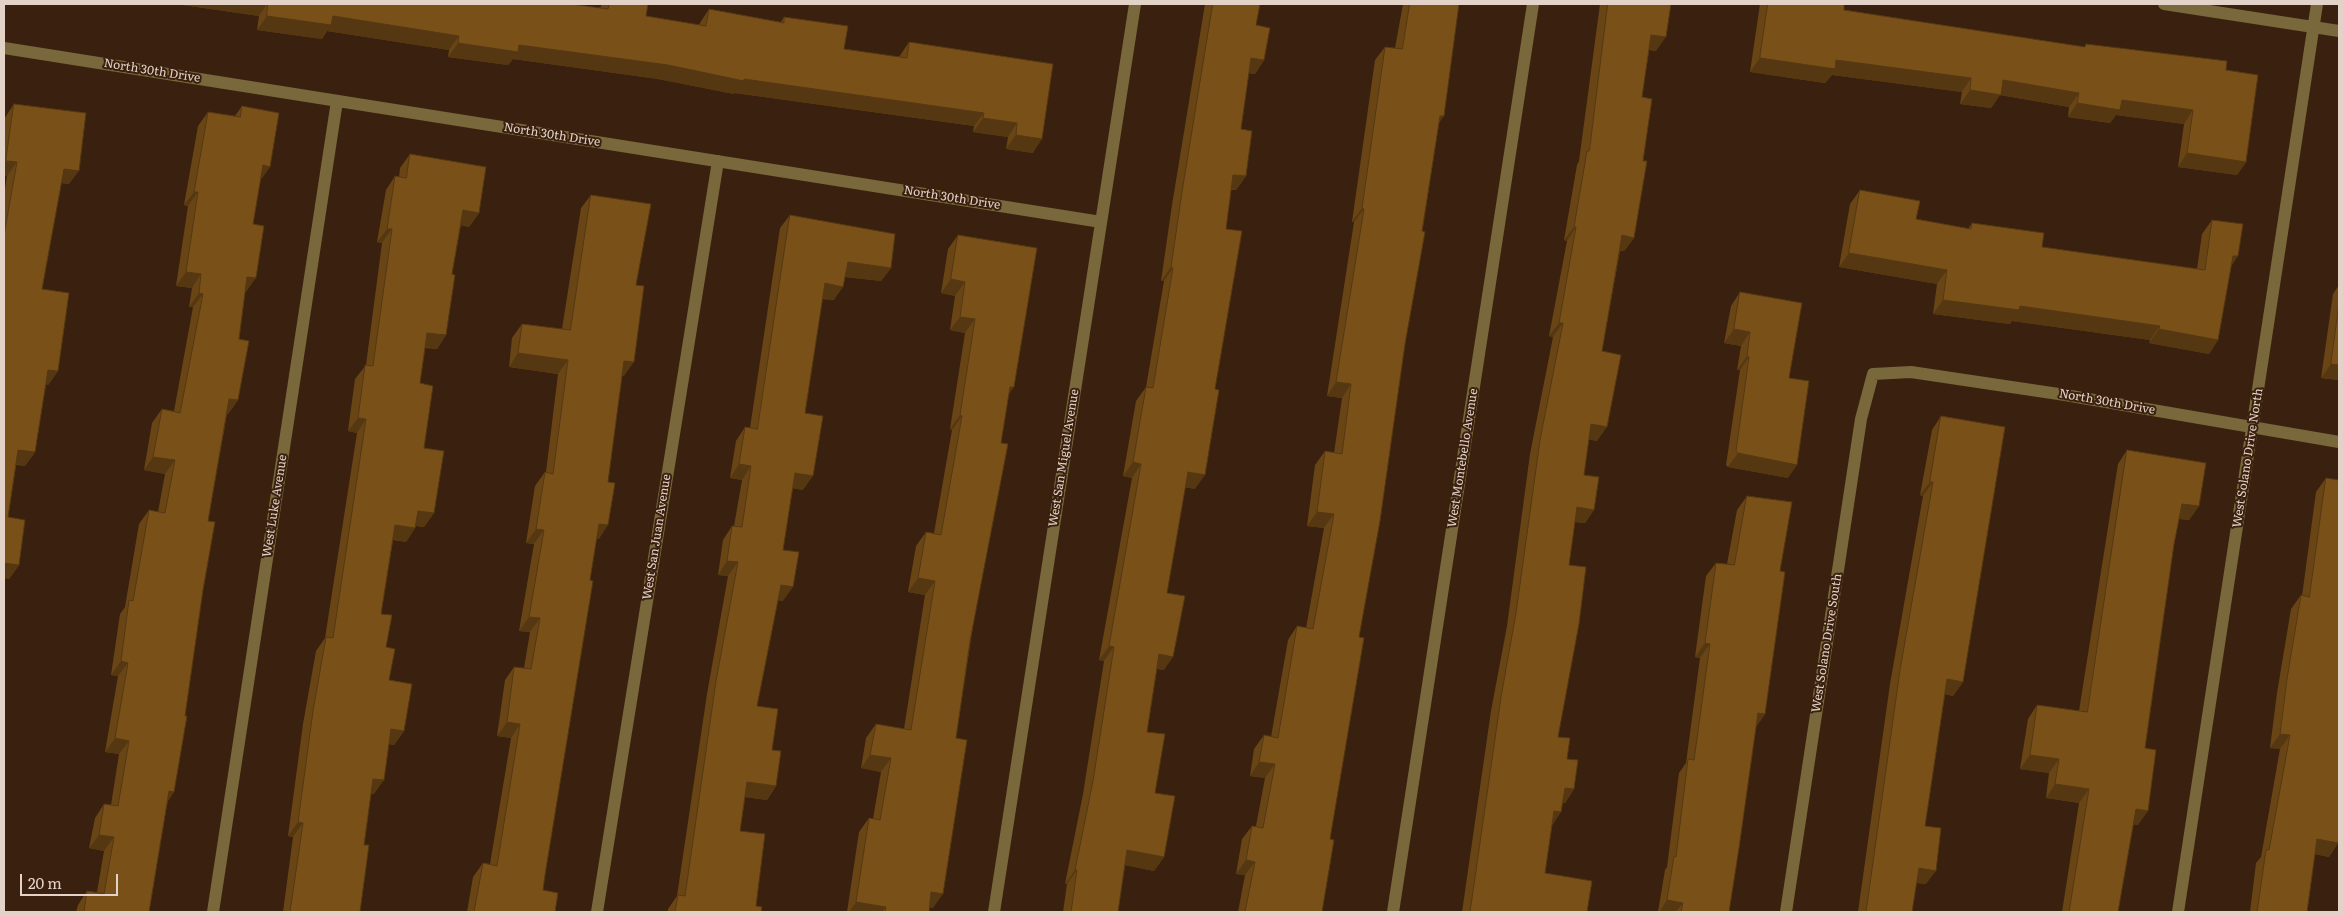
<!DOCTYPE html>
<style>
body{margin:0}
#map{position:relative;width:2343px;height:916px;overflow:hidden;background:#3a200e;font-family:Literata,serif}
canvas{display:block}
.frame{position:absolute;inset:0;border:5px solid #e3d2c7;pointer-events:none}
.scale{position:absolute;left:20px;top:874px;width:98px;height:22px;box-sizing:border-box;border:2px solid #e3d2c7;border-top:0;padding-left:6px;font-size:15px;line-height:18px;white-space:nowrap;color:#e3d2c7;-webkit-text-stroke:4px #3a200e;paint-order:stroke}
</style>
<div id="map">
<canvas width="2343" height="916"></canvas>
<div class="frame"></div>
<div class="scale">20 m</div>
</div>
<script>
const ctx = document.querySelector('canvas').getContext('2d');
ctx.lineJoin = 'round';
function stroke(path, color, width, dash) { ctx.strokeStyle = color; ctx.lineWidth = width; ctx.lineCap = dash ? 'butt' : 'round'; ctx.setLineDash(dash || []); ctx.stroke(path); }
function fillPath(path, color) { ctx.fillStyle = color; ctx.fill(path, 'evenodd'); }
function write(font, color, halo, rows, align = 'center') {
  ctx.font = font + ' Literata,serif'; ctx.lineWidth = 4; ctx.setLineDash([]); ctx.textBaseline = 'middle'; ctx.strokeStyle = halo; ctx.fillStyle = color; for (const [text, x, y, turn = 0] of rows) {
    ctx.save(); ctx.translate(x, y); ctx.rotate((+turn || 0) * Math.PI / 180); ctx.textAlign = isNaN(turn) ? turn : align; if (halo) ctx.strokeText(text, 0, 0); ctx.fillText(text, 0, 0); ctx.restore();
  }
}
const minor = new Path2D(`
 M 2164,4 L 2339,31
 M 4,48 L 1101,222
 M 213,912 L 337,101
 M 597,912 L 718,161
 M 994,912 L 1135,4
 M 1393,912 L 1533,4
 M 1786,912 L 1861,419 L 1873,374 L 1911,372 L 2065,395 L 2339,442
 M 2178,912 L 2317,4`);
const wall = new Path2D(`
 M 176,4 L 571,4 L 600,8 L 602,4 L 648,4 L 646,16 L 699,25 L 700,23 L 709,9 L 781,22 L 784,17 L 844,49 L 899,57 L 909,42 L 1053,64 L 1033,153 L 1006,149 L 1008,137 L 973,132 L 974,126 L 735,93 L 734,94 L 658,79 L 513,59 L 508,65 L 448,57 L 449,50 L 327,31 L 322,39 L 257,30 L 259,16 Z
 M 1205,4 L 1260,4 L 1256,25 L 1264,60 L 1255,74 L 1248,73 L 1241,129 L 1246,176 L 1236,190 L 1231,190 L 1226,229 L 1195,489 L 1185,487 L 1167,593 L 1164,670 L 1157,669 L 1147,732 L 1164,857 L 1154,871 L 1125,865 L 1118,912 L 1063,912 L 1067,884 L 1065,884 L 1083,794 L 1104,661 L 1099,660 L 1132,478 L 1123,476 L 1136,401 L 1146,387 L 1164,281 L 1161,281 L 1172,205 Z
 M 1403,4 L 1459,4 L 1439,123 L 1405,344 L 1359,637 L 1330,839 L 1322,912 L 1238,912 L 1245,875 L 1236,874 L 1242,839 L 1252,826 L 1256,826 L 1265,778 L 1250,776 L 1254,749 L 1264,735 L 1271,737 L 1288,640 L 1297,626 L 1306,628 L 1324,528 L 1307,526 L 1315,465 L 1325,451 L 1334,453 L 1342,398 L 1327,396 L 1354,222 L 1352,222 L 1375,60 L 1385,47 L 1395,48 Z
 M 1600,4 L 1671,4 L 1656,51 L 1649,50 L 1642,97 L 1643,161 L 1634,238 L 1624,251 L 1620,251 L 1602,351 L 1597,441 L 1588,439 L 1584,475 L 1594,510 L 1585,523 L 1575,522 L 1569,565 L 1558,737 L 1567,759 L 1574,789 L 1565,803 L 1563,803 L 1552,825 L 1545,873 L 1587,912 L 1462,912 L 1491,711 L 1507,626 L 1530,454 L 1553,337 L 1549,336 L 1567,241 L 1564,240 L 1577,165 L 1579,161 Z
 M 1760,4 L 1844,4 L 1844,10 L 2084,47 L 2086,44 L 2226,70 L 2246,162 L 2237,175 L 2178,167 L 2184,124 L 2116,115 L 2110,123 L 2068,117 L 2069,107 L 2000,95 L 1991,108 L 1960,104 L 1962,92 L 1832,75 L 1825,83 L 1750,72 Z
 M 14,104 L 69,184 L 61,183 L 42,289 L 58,371 L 48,385 L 46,384 L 35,452 L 25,466 L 16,465 L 8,517 L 19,565 L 9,579 L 4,578 L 4,195 L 7,176 L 4,176 L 4,119 Z
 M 242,106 L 260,180 L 253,224 L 246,292 L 245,292 L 239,339 L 238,400 L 228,414 L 227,414 L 208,521 L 203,590 L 149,912 L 152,912 L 76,912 L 78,905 L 87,891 L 97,892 L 104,851 L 89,848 L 95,818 L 104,804 L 111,805 L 119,754 L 105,752 L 118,676 L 111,675 L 120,614 L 125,607 L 139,524 L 149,510 L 158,512 L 165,474 L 144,470 L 152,423 L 162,409 L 174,411 L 193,307 L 189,307 L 192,288 L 176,286 L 188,206 L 184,205 L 198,126 L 208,112 L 235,116 Z
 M 410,154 L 479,213 L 469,227 L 461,225 L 452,274 L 446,335 L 437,349 L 425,348 L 420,383 L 424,448 L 434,513 L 424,527 L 416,526 L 415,528 L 406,542 L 393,540 L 381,614 L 386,647 L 389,680 L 404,731 L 394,745 L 389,744 L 374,794 L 371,794 L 364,845 L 360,912 L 283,912 L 293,837 L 288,836 L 303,724 L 316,651 L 325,638 L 357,433 L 348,431 L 355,379 L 366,365 L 382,243 L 377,242 L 386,190 L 395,176 L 399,177 L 400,168 Z
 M 1860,190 L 1916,219 L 1968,229 L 1972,223 L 2042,247 L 2197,269 L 2202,234 L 2212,220 L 2231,266 L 2218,340 L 2209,354 L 2149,343 L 2150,340 L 2012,321 L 2010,324 L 1933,314 L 1937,284 L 1839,267 L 1850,204 Z
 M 591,195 L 636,285 L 624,376 L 622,375 L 599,539 L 596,539 L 545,875 L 543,890 L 555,912 L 467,912 L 473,877 L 483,863 L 490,864 L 511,738 L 497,736 L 505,680 L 514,667 L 524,668 L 530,632 L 519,631 L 534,544 L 526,543 L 535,486 L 545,472 L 546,472 L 558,374 L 509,367 L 512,338 L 522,324 L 562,329 L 581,208 Z
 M 790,215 L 891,268 L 881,281 L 845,277 L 834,300 L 822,299 L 805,413 L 803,490 L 792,488 L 783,550 L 783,601 L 778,600 L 757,706 L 772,750 L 776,786 L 767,800 L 745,797 L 740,831 L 756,906 L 761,912 L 668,912 L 668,909 L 677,896 L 707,694 L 728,576 L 718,575 L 723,540 L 732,526 L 734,526 L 742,480 L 730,478 L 736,441 L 745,427 L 750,428 L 780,228 Z
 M 958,235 L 1008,396 L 956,738 L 933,908 L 929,907 L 929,912 L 847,912 L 859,832 L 869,818 L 873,819 L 881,772 L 861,768 L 866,738 L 876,724 L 904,729 L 925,595 L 908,592 L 916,546 L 926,532 L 934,533 L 952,430 L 950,429 L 965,333 L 950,330 L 955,296 L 941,293 L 948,249 Z
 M 2339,285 L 2339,380 L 2321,378 L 2333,294 Z
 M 1740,292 L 1789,378 L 1788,478 L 1728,467 L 1726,465 L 1740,370 L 1737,370 L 1741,346 L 1724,343 L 1731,306 Z
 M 1941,416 L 1963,682 L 1953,696 L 1945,694 L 1925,826 L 1926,884 L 1916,883 L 1912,912 L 1858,912 L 1890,684 L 1923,496 L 1920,495 L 1932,430 Z
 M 2127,450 L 2199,506 L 2189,520 L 2179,519 L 2174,544 L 2145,748 L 2138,825 L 2133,824 L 2118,912 L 2062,912 L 2079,803 L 2046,798 L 2049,773 L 2020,769 L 2028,719 L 2037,705 L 2079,711 L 2118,464 Z
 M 2326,478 L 2338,843 L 2329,857 L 2315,854 L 2307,912 L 2250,912 L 2256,863 L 2261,857 L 2280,749 L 2270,748 L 2277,693 L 2291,609 L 2301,595 L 2302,596 L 2316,492 Z
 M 1747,496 L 1780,571 L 1765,714 L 1756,727 L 1729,912 L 1658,912 L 1665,870 L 1667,867 L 1679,773 L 1686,763 L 1700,658 L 1695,657 L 1706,576 L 1716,563 L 1727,564 L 1737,510 Z`);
const shadedWall = new Path2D(`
 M 176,4 L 267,4 L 259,16 Z
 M 267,16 L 333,16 L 459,36 L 449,50 L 327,31 L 322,39 L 257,30 Z
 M 1651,35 L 1666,37 L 1656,51 L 1641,49 Z
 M 458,43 L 519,45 L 668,65 L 744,79 L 984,113 L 974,126 L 735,93 L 734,94 L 658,79 L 513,59 L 508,65 L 448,57 Z
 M 1251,58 L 1264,60 L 1255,74 L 1241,72 Z
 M 1760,58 L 1836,60 L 1971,78 L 1962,92 L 1832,75 L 1825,83 L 1750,72 Z
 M 2003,80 L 2079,93 L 2069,107 L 2000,95 L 1991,108 L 1960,104 L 1970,90 Z
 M 2122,100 L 2193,110 L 2184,124 L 2116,115 L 2110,123 L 2068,117 L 2077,103 Z
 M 1440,116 L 1444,116 L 1434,130 Z
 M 983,118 L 1017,123 L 1008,137 L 973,132 Z
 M 1016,135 L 1042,139 L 1033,153 L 1006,149 Z
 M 2187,153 L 2246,162 L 2237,175 L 2178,167 Z
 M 6,161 L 17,162 L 7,176 L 4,176 L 4,164 Z
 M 263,165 L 270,167 L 261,180 Z
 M 64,169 L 79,171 L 69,184 L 54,182 Z
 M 1233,175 L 1246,176 L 1236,190 L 1224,188 Z
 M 194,192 L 198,192 L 188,206 L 184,205 Z
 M 1362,208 L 1364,209 L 1354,222 L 1352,222 Z
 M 463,210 L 479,213 L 469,227 L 454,224 Z
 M 1574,227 L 1576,227 L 1567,241 L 1564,240 Z
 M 387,229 L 392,229 L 382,243 L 377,242 Z
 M 1622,235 L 1634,238 L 1624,251 L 1613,249 Z
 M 1849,253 L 1947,270 L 1937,284 L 1839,267 Z
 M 2233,256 L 2238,256 L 2229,270 Z
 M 848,262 L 891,268 L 881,281 L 838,276 Z
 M 1171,267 L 1173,268 L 1164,281 L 1161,281 Z
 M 186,272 L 201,274 L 192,288 L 176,286 Z
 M 247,277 L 256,278 L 246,292 L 238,291 Z
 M 951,279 L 965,282 L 955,296 L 941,293 Z
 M 825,283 L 843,287 L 834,300 L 815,297 Z
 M 199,293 L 203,294 L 193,307 L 189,307 Z
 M 1943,300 L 2020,306 L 2160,326 L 2150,340 L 2012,321 L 2010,324 L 1933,314 Z
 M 960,317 L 975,319 L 965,333 L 950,330 Z
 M 1559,323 L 1563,323 L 1553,337 L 1549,336 Z
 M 1734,329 L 1750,332 L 1741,346 L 1724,343 Z
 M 2159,329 L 2218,340 L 2209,354 L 2149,343 Z
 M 427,333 L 446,335 L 437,349 L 418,346 Z
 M 518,353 L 568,360 L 558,374 L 509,367 Z
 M 1747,356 L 1749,357 L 1740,370 L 1737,370 Z
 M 624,361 L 634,362 L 624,376 L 614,374 Z
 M 2331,364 L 2339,365 L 2339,380 L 2321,378 Z
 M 48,370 L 58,371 L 48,385 L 38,383 Z
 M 1336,382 L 1351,384 L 1342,398 L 1327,396 Z
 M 1010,387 L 1014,387 L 1004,401 Z
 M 229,399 L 238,400 L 228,414 L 220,413 Z
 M 960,415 L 962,416 L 952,430 L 950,429 Z
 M 358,418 L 366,419 L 357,433 L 348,431 Z
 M 1591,424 L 1607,427 L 1597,441 L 1581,438 Z
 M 18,450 L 35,452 L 25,466 L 8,463 Z
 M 1738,453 L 1797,465 L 1788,478 L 1728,467 Z
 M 153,457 L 175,460 L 165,474 L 144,470 Z
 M 1133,462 L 1141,464 L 1132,478 L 1123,476 Z
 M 739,464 L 751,466 L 742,480 L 730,478 Z
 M 1188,472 L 1205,475 L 1195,489 L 1178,486 Z
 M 795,473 L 813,476 L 803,490 L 785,487 Z
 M 1930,482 L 1933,482 L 1923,496 L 1920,495 Z
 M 2182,504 L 2199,506 L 2189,520 L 2173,518 Z
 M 1577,507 L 1594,510 L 1585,523 L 1567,521 Z
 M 418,511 L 434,513 L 424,527 L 408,525 Z
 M 1317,512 L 1334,514 L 1324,528 L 1307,526 Z
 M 599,524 L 608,525 L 599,539 L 589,538 Z
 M 395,525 L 415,528 L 406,542 L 386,538 Z
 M 536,529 L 544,530 L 534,544 L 526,543 Z
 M 727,561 L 738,562 L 728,576 L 718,575 Z
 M 4,563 L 19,565 L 9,579 L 4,578 Z
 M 918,578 L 935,581 L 925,595 L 908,592 Z
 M 781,585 L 793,587 L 783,601 L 771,599 Z
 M 529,617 L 540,618 L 530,632 L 519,631 Z
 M 1705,643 L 1710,644 L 1700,658 L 1695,657 Z
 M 1109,646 L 1114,647 L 1104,661 L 1099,660 Z
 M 1159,654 L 1173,657 L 1164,670 L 1149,668 Z
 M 121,661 L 128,663 L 118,676 L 111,675 Z
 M 1947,679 L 1963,682 L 1953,696 L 1937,693 Z
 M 1758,713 L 1765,714 L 1755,728 Z
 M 507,722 L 520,724 L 511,738 L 497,736 Z
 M 391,729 L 404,731 L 394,745 L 382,743 Z
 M 2280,734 L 2290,735 L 2280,749 L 2270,748 Z
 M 115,738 L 129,741 L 119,754 L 105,752 Z
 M 870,755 L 891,758 L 881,772 L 861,768 Z
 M 2030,755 L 2059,759 L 2049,773 L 2020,769 Z
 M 1259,762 L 1275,764 L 1265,778 L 1250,776 Z
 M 373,779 L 384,780 L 374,794 L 364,793 Z
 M 747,782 L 776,786 L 767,800 L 737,796 Z
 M 2055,784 L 2089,789 L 2079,803 L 2046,798 Z
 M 1565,788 L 1574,789 L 1565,803 L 1555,801 Z
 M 169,791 L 174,792 L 165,806 Z
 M 2136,809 L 2148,811 L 2138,825 L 2126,823 Z
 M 1554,811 L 1561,812 L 1552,826 Z
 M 298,822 L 303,823 L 293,837 L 288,836 Z
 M 99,835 L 114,837 L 104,851 L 89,848 Z
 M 2317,839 L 2338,843 L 2329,857 L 2308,853 Z
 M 1127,850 L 1164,857 L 1154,871 L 1118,864 Z
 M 1246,860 L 1255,862 L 1245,875 L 1236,874 Z
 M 1919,868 L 1936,871 L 1926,884 L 1909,882 Z
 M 1075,870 L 1077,870 L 1067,884 L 1065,884 Z
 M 931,892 L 943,894 L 933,908 L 922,906 Z
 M 1667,900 L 1683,903 L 1676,912 L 1659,912 Z
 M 856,902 L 886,907 L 882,912 L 849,912 Z`);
const building = new Path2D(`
 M 268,4 L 571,4 L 608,9 L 609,4 L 648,4 L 646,16 L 706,26 L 709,9 L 784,23 L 784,17 L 848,26 L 844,49 L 907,58 L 909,42 L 1053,64 L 1042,139 L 1016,135 L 1017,123 L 983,118 L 984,113 L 744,79 L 744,81 L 668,65 L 519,45 L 518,52 L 458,43 L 459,36 L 333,16 L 331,25 L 267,16 Z
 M 1213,4 L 1260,4 L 1256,25 L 1270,28 L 1264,60 L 1251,58 L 1241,129 L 1252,131 L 1246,176 L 1233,175 L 1226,229 L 1242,231 L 1215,389 L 1219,390 L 1205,475 L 1188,472 L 1167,593 L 1185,596 L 1173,657 L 1159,654 L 1147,732 L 1165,734 L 1155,793 L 1175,796 L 1164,857 L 1127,850 L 1118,912 L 1071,912 L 1077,870 L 1075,870 L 1093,781 L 1114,647 L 1109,646 L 1141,464 L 1133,462 L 1146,387 L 1153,388 L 1173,268 L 1171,267 L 1182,192 Z
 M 1410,4 L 1459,4 L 1444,116 L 1440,116 L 1422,231 L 1425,232 L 1405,344 L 1380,521 L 1359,637 L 1364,638 L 1330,839 L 1334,840 L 1322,912 L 1245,912 L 1255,862 L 1246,860 L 1252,826 L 1263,828 L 1275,764 L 1259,762 L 1264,735 L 1278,738 L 1297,626 L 1313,629 L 1334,514 L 1317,512 L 1325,451 L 1342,454 L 1351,384 L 1336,382 L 1364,209 L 1362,208 L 1385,47 L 1402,49 Z
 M 1608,4 L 1671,4 L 1666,37 L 1651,35 L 1642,97 L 1652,99 L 1643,161 L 1647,161 L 1634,238 L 1622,235 L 1602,351 L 1621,355 L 1607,427 L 1591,424 L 1584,475 L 1599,477 L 1594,510 L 1577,507 L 1569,565 L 1586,567 L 1579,624 L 1558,737 L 1570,738 L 1567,759 L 1578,760 L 1574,789 L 1565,788 L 1561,812 L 1554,811 L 1545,873 L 1592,881 L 1587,912 L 1470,912 L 1501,697 L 1516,613 L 1540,440 L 1563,323 L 1559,323 L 1576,227 L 1574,227 L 1587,151 L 1589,151 Z
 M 1768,4 L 1844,4 L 1844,10 L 2085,47 L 2086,44 L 2227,61 L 2226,70 L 2258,75 L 2246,162 L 2187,153 L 2193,110 L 2122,100 L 2120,110 L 2077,103 L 2079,93 L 2003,80 L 2001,95 L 1970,90 L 1971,78 L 1836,60 L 1835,69 L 1760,58 Z
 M 14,104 L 86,113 L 79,171 L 64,169 L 42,289 L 69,293 L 58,371 L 48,370 L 35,452 L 18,450 L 8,517 L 25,520 L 19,565 L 4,563 L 4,235 L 17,162 L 6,161 Z
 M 242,106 L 279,113 L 270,167 L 263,165 L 253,224 L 264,226 L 256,278 L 247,277 L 239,339 L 249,341 L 238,400 L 229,399 L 208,521 L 215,522 L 203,590 L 185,716 L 187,716 L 174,792 L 169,791 L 149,912 L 152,912 L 84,912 L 87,891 L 104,894 L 114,837 L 99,835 L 104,804 L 118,806 L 129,741 L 115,738 L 128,663 L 121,661 L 129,600 L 133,601 L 149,510 L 165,513 L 175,460 L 153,457 L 162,409 L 180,413 L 203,294 L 199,293 L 201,274 L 186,272 L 198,192 L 194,192 L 208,112 L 240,117 Z
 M 410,154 L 486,167 L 479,213 L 463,210 L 452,274 L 455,275 L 446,335 L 427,333 L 420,383 L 433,386 L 424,448 L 444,451 L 434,513 L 418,511 L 415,528 L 395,525 L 381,614 L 392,615 L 386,647 L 395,649 L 389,680 L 412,684 L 404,731 L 391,729 L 384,780 L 373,779 L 364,845 L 369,845 L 360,912 L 290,912 L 303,823 L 298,822 L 313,711 L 326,637 L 333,638 L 366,419 L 358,418 L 365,365 L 373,366 L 392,229 L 387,229 L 395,176 L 406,178 Z
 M 1860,190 L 1920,201 L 1916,219 L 1971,229 L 1972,223 L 2044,233 L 2042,247 L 2205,270 L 2212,220 L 2243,224 L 2238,256 L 2233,256 L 2218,340 L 2159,329 L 2160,326 L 2020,306 L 2019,310 L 1943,300 L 1947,270 L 1849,253 Z
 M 591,195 L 651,204 L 636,285 L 644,286 L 634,362 L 624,361 L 608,482 L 615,483 L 608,525 L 599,524 L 590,580 L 593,581 L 545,875 L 543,890 L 558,893 L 555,912 L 474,912 L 483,863 L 497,866 L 520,724 L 507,722 L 514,667 L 531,669 L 540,618 L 529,617 L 544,530 L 536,529 L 545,472 L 553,474 L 568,360 L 518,353 L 522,324 L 570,330 Z
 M 790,215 L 895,234 L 891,268 L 848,262 L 843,287 L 825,283 L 805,413 L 823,416 L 813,476 L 795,473 L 783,550 L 799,552 L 793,587 L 781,585 L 757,706 L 778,709 L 772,750 L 781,751 L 776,786 L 747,782 L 740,831 L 765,834 L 756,906 L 762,907 L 761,912 L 675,912 L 678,895 L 685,896 L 716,681 L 738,562 L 727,561 L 732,526 L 742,527 L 751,466 L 739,464 L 745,427 L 757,429 Z
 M 958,235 L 1037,248 L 1014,387 L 1010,387 L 1001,443 L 1008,444 L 970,641 L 956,738 L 967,740 L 943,894 L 931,892 L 929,912 L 885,912 L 886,907 L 856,902 L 869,818 L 880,820 L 891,758 L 870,755 L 876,724 L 911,730 L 935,581 L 918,578 L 926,532 L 941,535 L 962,416 L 960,415 L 975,319 L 960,317 L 965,282 L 951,279 Z
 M 1740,292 L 1802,303 L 1789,378 L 1809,381 L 1797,465 L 1738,453 L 1736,451 L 1749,357 L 1747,356 L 1750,332 L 1734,329 Z
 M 2339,305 L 2339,365 L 2331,364 Z
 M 1941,416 L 2005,427 L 1963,682 L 1947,679 L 1925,826 L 1941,828 L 1936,871 L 1919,868 L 1912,912 L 1866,912 L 1900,670 L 1933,482 L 1930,482 Z
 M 2127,450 L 2206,463 L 2199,506 L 2182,504 L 2174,544 L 2145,748 L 2156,750 L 2148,811 L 2136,809 L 2118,912 L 2069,912 L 2089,789 L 2055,784 L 2059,759 L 2030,755 L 2037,705 L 2087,712 Z
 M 2326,478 L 2339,480 L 2339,837 L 2338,843 L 2317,839 L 2307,912 L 2257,912 L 2266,850 L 2269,850 L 2290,735 L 2280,734 L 2287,679 L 2301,595 L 2309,597 Z
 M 1747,496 L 1792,502 L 1780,571 L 1785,572 L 1765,714 L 1758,713 L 1739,848 L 1729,912 L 1681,912 L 1683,903 L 1667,900 L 1674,856 L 1676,857 L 1688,759 L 1694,760 L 1710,644 L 1705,643 L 1716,563 L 1734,565 Z`);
const streetNames = [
 ["North 30th Drive",152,71,9],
 ["North 30th Drive",552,135,9],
 ["North 30th Drive",952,198,9],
 ["North 30th Drive",2107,402,10],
 ["West San Miguel Avenue",1064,458,-81],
 ["West Montebello Avenue",1463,458,-81],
 ["West Solano Drive North",2248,458,-81],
 ["West Luke Avenue",275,506,-81],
 ["West San Juan Avenue",657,537,-81],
 ["West Solano Drive South",1827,643,-81]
];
stroke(minor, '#78683b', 12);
fillPath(wall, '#694516');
fillPath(shadedWall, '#553812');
fillPath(building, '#7a5019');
stroke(building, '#553812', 1);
write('12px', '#e3d2c7', '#3a200e', streetNames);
</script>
